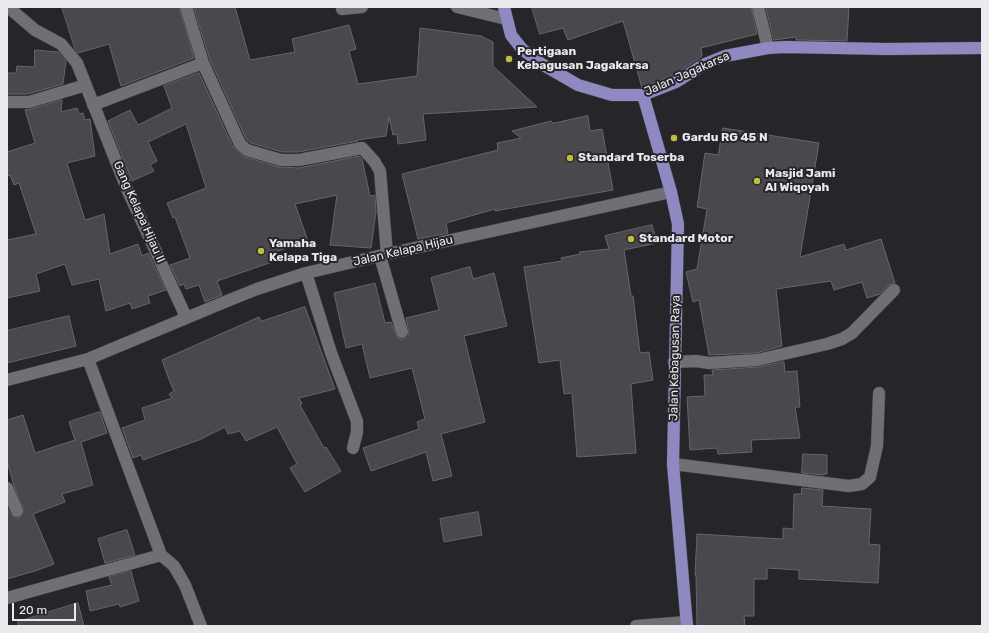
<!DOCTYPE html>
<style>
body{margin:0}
#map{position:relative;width:989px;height:633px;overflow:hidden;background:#26262a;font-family:Rubik,sans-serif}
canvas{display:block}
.frame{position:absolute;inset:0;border:8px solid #eaeaed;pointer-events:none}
.scale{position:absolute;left:12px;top:603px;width:64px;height:18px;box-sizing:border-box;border:2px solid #eaeaed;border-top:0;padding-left:5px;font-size:12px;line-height:14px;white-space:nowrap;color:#eaeaed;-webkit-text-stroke:3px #26262a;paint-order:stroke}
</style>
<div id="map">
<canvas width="989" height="633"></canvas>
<div class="frame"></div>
<div class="scale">20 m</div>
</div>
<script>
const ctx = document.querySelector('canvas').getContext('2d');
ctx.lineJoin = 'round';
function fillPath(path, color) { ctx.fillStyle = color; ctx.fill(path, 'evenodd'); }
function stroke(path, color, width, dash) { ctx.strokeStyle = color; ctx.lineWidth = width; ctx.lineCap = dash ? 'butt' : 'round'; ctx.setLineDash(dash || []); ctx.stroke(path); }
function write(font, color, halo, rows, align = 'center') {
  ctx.font = font + ' Rubik,sans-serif'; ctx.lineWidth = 4; ctx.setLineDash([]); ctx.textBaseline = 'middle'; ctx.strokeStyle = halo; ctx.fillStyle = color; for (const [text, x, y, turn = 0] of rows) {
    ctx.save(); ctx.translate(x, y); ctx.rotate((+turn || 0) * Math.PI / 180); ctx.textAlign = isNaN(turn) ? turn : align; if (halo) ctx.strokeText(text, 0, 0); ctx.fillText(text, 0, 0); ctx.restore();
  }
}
const building = new Path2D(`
 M 62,7 L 179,7 L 194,58 L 121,86 L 109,44 L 78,53 L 75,49 Z
 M 194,7 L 235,7 L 250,60 L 295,52 L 292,39 L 349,25 L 356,49 L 349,51 L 358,84 L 417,76 L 420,28 L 481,36 L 493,42 L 493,66 L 537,107 L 423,114 L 426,140 L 398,144 L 397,134 L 393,135 L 389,117 L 386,136 L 357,140 L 358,141 L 298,152 L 282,152 L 251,143 L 246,139 L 210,60 Z
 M 532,7 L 751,7 L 757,34 L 701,48 L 702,56 L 697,60 L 673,75 L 642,88 L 623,21 L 568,40 L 563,28 L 540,34 Z
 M 766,7 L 849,7 L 847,41 L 796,40 L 796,37 L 774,40 Z
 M 35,50 L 58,52 L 66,61 L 63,84 L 28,94 L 7,94 L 7,73 L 16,73 L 17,66 L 34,67 Z
 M 199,73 L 233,147 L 245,157 L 279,167 L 299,168 L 359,156 L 362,159 L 370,196 L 375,195 L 376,212 L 371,248 L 330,245 L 337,195 L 295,204 L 308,241 L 272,253 L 275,261 L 217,281 L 222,295 L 205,302 L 199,285 L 186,289 L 184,284 L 180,286 L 170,265 L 190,258 L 175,217 L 173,218 L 167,203 L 206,188 L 186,124 L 148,142 L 157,161 L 150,165 L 154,171 L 132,181 L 108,121 L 130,110 L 138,125 L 172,108 L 164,86 Z
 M 62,100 L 61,112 L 77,108 L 79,114 L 83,113 L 85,120 L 90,119 L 95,156 L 67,163 L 85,220 L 104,214 L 110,254 L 138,244 L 142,256 L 148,253 L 166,290 L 148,296 L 150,303 L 132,309 L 130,303 L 106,311 L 99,279 L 72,285 L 65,264 L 36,274 L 40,291 L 7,298 L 7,240 L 36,234 L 19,183 L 14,185 L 10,175 L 7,176 L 7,152 L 35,143 L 25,110 L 31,109 Z
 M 588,116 L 590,131 L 602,129 L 613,190 L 495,211 L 495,209 L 446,223 L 448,233 L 418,239 L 402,174 L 498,150 L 497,143 L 521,138 L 512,131 L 551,121 L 553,123 Z
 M 723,128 L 819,143 L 800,257 L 844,244 L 846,250 L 881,239 L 895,283 L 889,285 L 880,294 L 867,298 L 862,282 L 834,290 L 831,281 L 776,289 L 782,346 L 756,353 L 709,355 L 699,300 L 693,302 L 686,272 L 697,269 L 707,209 L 697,207 L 705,153 L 718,155 Z
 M 652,225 L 657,243 L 624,250 L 631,296 L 633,296 L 640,353 L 649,352 L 653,380 L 631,384 L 636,453 L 577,457 L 572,393 L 564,394 L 560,360 L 539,363 L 524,267 L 562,261 L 561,258 L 580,254 L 579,252 L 609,249 L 605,236 Z
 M 470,267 L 473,279 L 494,273 L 507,326 L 464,336 L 485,422 L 441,434 L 452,476 L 433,481 L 426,452 L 371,471 L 363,448 L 419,429 L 417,422 L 425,419 L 412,368 L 370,378 L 362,344 L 346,348 L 334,293 L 375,283 L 385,323 L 391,322 L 397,337 L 400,339 L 404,339 L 408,337 L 409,333 L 406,318 L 439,310 L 431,278 Z
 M 305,307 L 335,389 L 299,398 L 302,404 L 300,405 L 324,448 L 326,447 L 341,471 L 305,492 L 290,468 L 297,464 L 277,427 L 246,441 L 240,431 L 228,434 L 225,427 L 199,440 L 143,460 L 141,455 L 133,458 L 122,428 L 145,420 L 142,408 L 172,398 L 169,394 L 174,391 L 170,382 L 162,360 L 259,317 L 261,321 Z
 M 69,316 L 76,346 L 7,363 L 7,331 Z
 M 784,362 L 785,372 L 797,371 L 800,407 L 795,407 L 800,438 L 751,440 L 752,452 L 718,454 L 717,448 L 690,450 L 687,397 L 705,396 L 704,375 L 713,375 L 712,370 L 757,367 Z
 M 100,412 L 107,433 L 81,442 L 93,485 L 62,494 L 65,502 L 33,514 L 54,564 L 38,570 L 7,579 L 7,507 L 10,514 L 16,518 L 20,518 L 24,511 L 14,486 L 7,461 L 7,420 L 23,415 L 35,453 L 75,440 L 69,422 Z
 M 803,454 L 827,455 L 827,474 L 824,474 L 824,475 L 802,473 Z
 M 802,488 L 823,490 L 822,506 L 871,509 L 869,544 L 880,545 L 878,583 L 799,579 L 799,570 L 767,568 L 767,579 L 754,579 L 754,616 L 744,616 L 745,626 L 697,626 L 696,575 L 695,575 L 697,534 L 783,539 L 783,528 L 793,529 L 794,494 L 801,494 Z
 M 478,512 L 482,535 L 444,542 L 440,519 Z
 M 127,530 L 135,555 L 105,563 L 98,539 Z
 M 131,571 L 139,601 L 120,607 L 119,604 L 90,611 L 86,591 L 112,585 L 109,577 Z
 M 78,603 L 84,626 L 18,626 L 18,622 Z`);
const minor = new Path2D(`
 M 8,7 L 35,30 L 61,44 L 77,63 L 127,189 L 186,317
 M 186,7 L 203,63 L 240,144 L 247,150 L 281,160 L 299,160 L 362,148 L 374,161 L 380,171 L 387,254
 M 457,7 L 506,19
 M 758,7 L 768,48
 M 342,9 L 362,7
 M 7,102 L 29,102 L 86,85
 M 93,105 L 203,63
 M 380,256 L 402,332
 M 306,273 L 331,353 L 357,421 L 357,432 L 353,448
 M 88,359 L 161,555 L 174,566 L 185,585 L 201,626
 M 674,362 L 696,361 L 709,363 L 757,360 L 827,344 L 842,339 L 852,333 L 894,290
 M 7,380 L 88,359 L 227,301 L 257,289 L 306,273 L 387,254 L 671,192
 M 673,464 L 849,486 L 862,484 L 870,477 L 877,446 L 879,393
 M 7,488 L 17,511
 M 7,598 L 161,555
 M 636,626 L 686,622`);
const major = new Path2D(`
 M 504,7 L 511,35 L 522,49 L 540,63 L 578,85 L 612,95 L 643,95 L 676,82 L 705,64 L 725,56 L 768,48 L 785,47 L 886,49 L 982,48
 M 643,95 L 671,192 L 678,224 L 673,464 L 687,626`);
const markers = [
 [509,59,4,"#c1bd40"],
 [674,138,4,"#c1bd40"],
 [570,158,4,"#c1bd40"],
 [757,181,4,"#c1bd40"],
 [631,239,4,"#c1bd40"],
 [261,251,4,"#c1bd40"]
];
const poiNames = [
 ["Pertigaan",517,52],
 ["Kebagusan Jagakarsa",517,66],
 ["Gardu RG 45 N",682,138],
 ["Standard Toserba",578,158],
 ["Masjid Jami",765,174],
 ["Al Wiqoyah",765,188],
 ["Standard Motor",639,239],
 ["Yamaha",269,244],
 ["Kelapa Tiga",269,258]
];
const streetNames = [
 ["Jalan Jagakarsa",687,74,-24],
 ["Gang Kelapa Hijau II",139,212,66],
 ["Jalan Kelapa Hijau",403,251,-13],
 ["Jalan Kebagusan Raya",675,358,-89]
];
fillPath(building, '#49484d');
stroke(building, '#65656a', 1);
stroke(minor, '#444447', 13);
stroke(major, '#444447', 13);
stroke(minor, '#6f6f74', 12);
stroke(major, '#8f89c2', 12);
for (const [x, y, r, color] of markers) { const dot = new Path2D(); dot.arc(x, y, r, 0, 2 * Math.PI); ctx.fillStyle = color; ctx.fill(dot); stroke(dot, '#26262a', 1.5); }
write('bold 12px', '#eaeaed', '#26262a', poiNames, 'left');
write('12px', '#eaeaed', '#26262a', streetNames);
</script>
